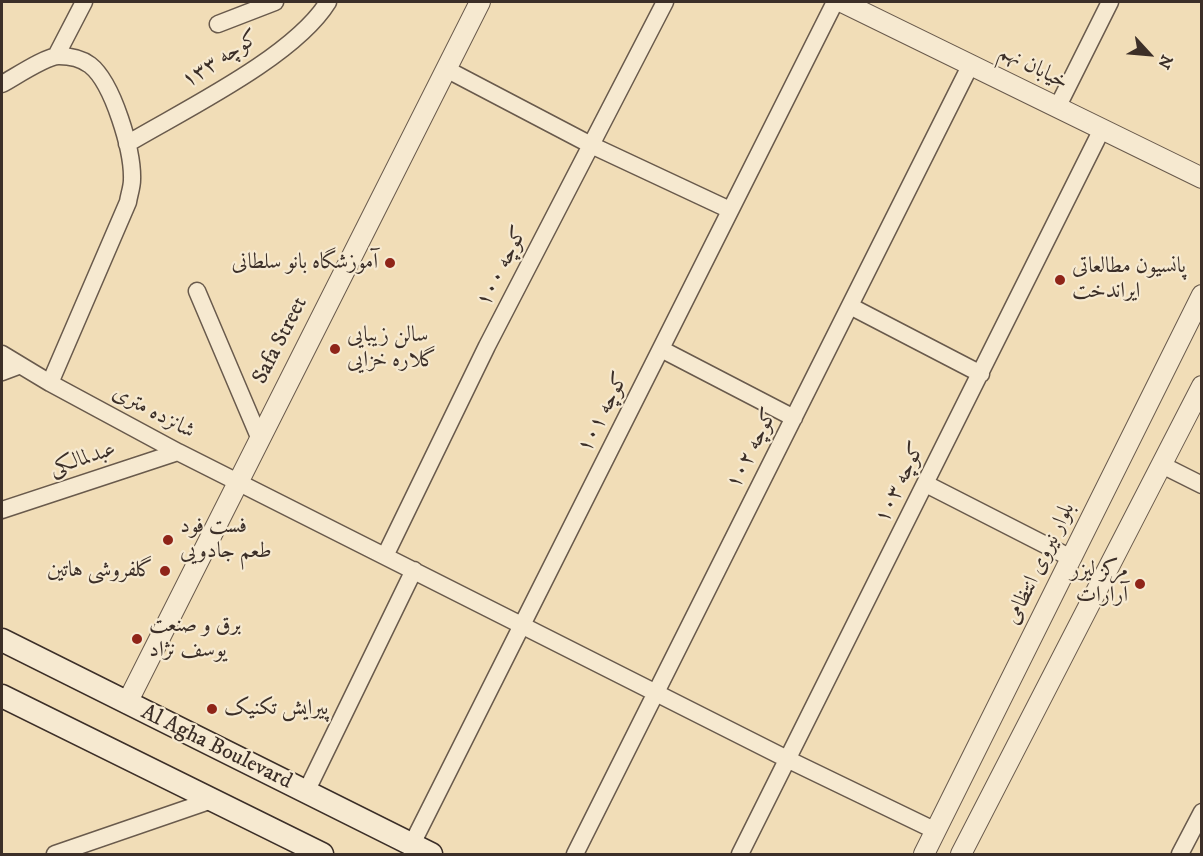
<!DOCTYPE html>
<meta charset="utf-8">
<style>
body{margin:0}
#map{position:relative;width:1203px;height:856px;overflow:hidden;background:#f1ddb7;font-family:"IM FELL DW Pica",serif}
canvas{display:block}
.frame{position:absolute;inset:0;border:3px solid #3c2f28;pointer-events:none}
.north{position:absolute;left:1119px;top:24px;width:60px;height:60px;-webkit-text-stroke:4px #f6e9d0;paint-order:stroke;rotate:116deg;font-size:16px;font-weight:700;line-height:24px;text-align:center;color:#3c2f28}
.north::after{content:'';display:block;margin:auto;width:21px;height:27px;background:#3c2f28;clip-path:polygon(50% 0,100% 100%,50% 72%,0 100%)}
</style>
<div id="map">
<canvas width="1203" height="856"></canvas>
<div class="frame"></div>
<div class="north">N</div>
</div>
<script>
const ctx = document.querySelector('canvas').getContext('2d');
ctx.lineJoin = 'round';
function stroke(path, color, width, dash) { ctx.strokeStyle = color; ctx.lineWidth = width; ctx.lineCap = dash ? 'butt' : 'round'; ctx.setLineDash(dash || []); ctx.stroke(path); }
function write(font, color, halo, rows, align = 'center') {
  ctx.font = font + ' "IM FELL DW Pica",Amiri,serif'; ctx.lineWidth = 4.5; ctx.setLineDash([]); ctx.textBaseline = 'middle'; ctx.strokeStyle = halo; ctx.fillStyle = color; for (const [text, x, y, turn = 0] of rows) {
    ctx.save(); ctx.translate(x, y); ctx.rotate((+turn || 0) * Math.PI / 180); ctx.textAlign = isNaN(turn) ? turn : align; if (halo) ctx.strokeText(text, 0, 0); ctx.fillText(text, 0, 0); ctx.restore();
  }
}
const minor = new Path2D(`
 M 218,24 L 275,2
 M 56,56 L 84,2
 M 446,69 L 591,145 L 730,210
 M 2,84 C 15,77 46,56 59,56 C 70,56 82,59 90,65 C 113,83 133,151 132,180 C 132,187 129,195 128,202 L 50,383 L 2,354
 M 1057,108 L 1110,2
 M 127,144 C 184,110 294,57 328,2
 M 197,291 L 259,437
 M 850,306 L 981,374
 M 661,349 L 794,418
 M 2,372 L 18,366
 M 50,383 L 178,452 L 789,760 L 936,831
 M 1162,465 L 1202,485
 M 926,484 L 1071,558
 M 2,510 L 178,452
 M 385,556 L 487,346 L 665,2
 M 306,792 L 414,570
 M 412,844 L 835,2
 M 55,854 L 212,800
 M 575,854 L 971,64
 M 740,854 L 1101,131
 M 1180,854 L 1202,812`);
const tertiary = new Path2D(`
 M 842,2 L 1202,178
 M 127,703 L 480,2
 M 924,854 L 1202,295
 M 961,854 L 1202,386`);
const secondary = new Path2D(`
 M 2,640 L 431,854
 M 2,696 L 322,854`);
const markers = [
 [390,263,6,"#8f2418"],
 [1060,280,6,"#8f2418"],
 [335,349,6,"#8f2418"],
 [168,540,6,"#8f2418"],
 [165,571,6,"#8f2418"],
 [1140,584,6,"#8f2418"],
 [137,639,6,"#8f2418"],
 [212,709,6,"#8f2418"]
];
const streetNames = [
 ["کوچه ۱۳۳",221,60,-33],
 ["خیابان نهم",1033,68,27],
 ["کوچه ۱۰۰",503,267,-63],
 ["Safa Street",281,341,-63],
 ["شانزده متری",153,413,28],
 ["کوچه ۱۰۱",604,413,-63],
 ["کوچه ۱۰۲",753,449,-63],
 ["عبدلمالکی",83,460,-18],
 ["کوچه ۱۰۳",901,483,-64],
 ["بلوار نیروی انتظامی",1041,564,-64],
 ["Al Agha Boulevard",216,748,26]
];
const poiNames = [
 ["آموزشگاه بانو سلطانی",378,263,"right"],
 ["پانسیون مطالعاتی",1072,267],
 ["ایراندخت",1072,292],
 ["سالن زیبایی",347,336],
 ["گلاره خزایی",347,361],
 ["فست فود",180,527],
 ["طعم جادویی",180,552],
 ["گلفروشی هاتین",153,571,"right"],
 ["مرکز لیزر",1128,571,"right"],
 ["آرارات",1128,596,"right"],
 ["برق و صنعت",149,626],
 ["یوسف نژاد",149,651],
 ["پیرایش تکنیک",224,709]
];
stroke(minor, '#695a4c', 19);
stroke(tertiary, '#695a4c', 22);
stroke(secondary, '#3c2f28', 25);
stroke(minor, '#f6e9d0', 16);
stroke(tertiary, '#f6e9d0', 20);
stroke(secondary, '#f6e9d0', 22);
for (const [x, y, r, color] of markers) { const dot = new Path2D(); dot.arc(x, y, r, 0, 2 * Math.PI); ctx.fillStyle = color; ctx.fill(dot); stroke(dot, '#f6e9d0', 2); }
write('22px', '#3c2f28', '#f6e9d0', streetNames);
write('22px', '#3c2f28', '#f6e9d0', poiNames, 'left');
</script>
